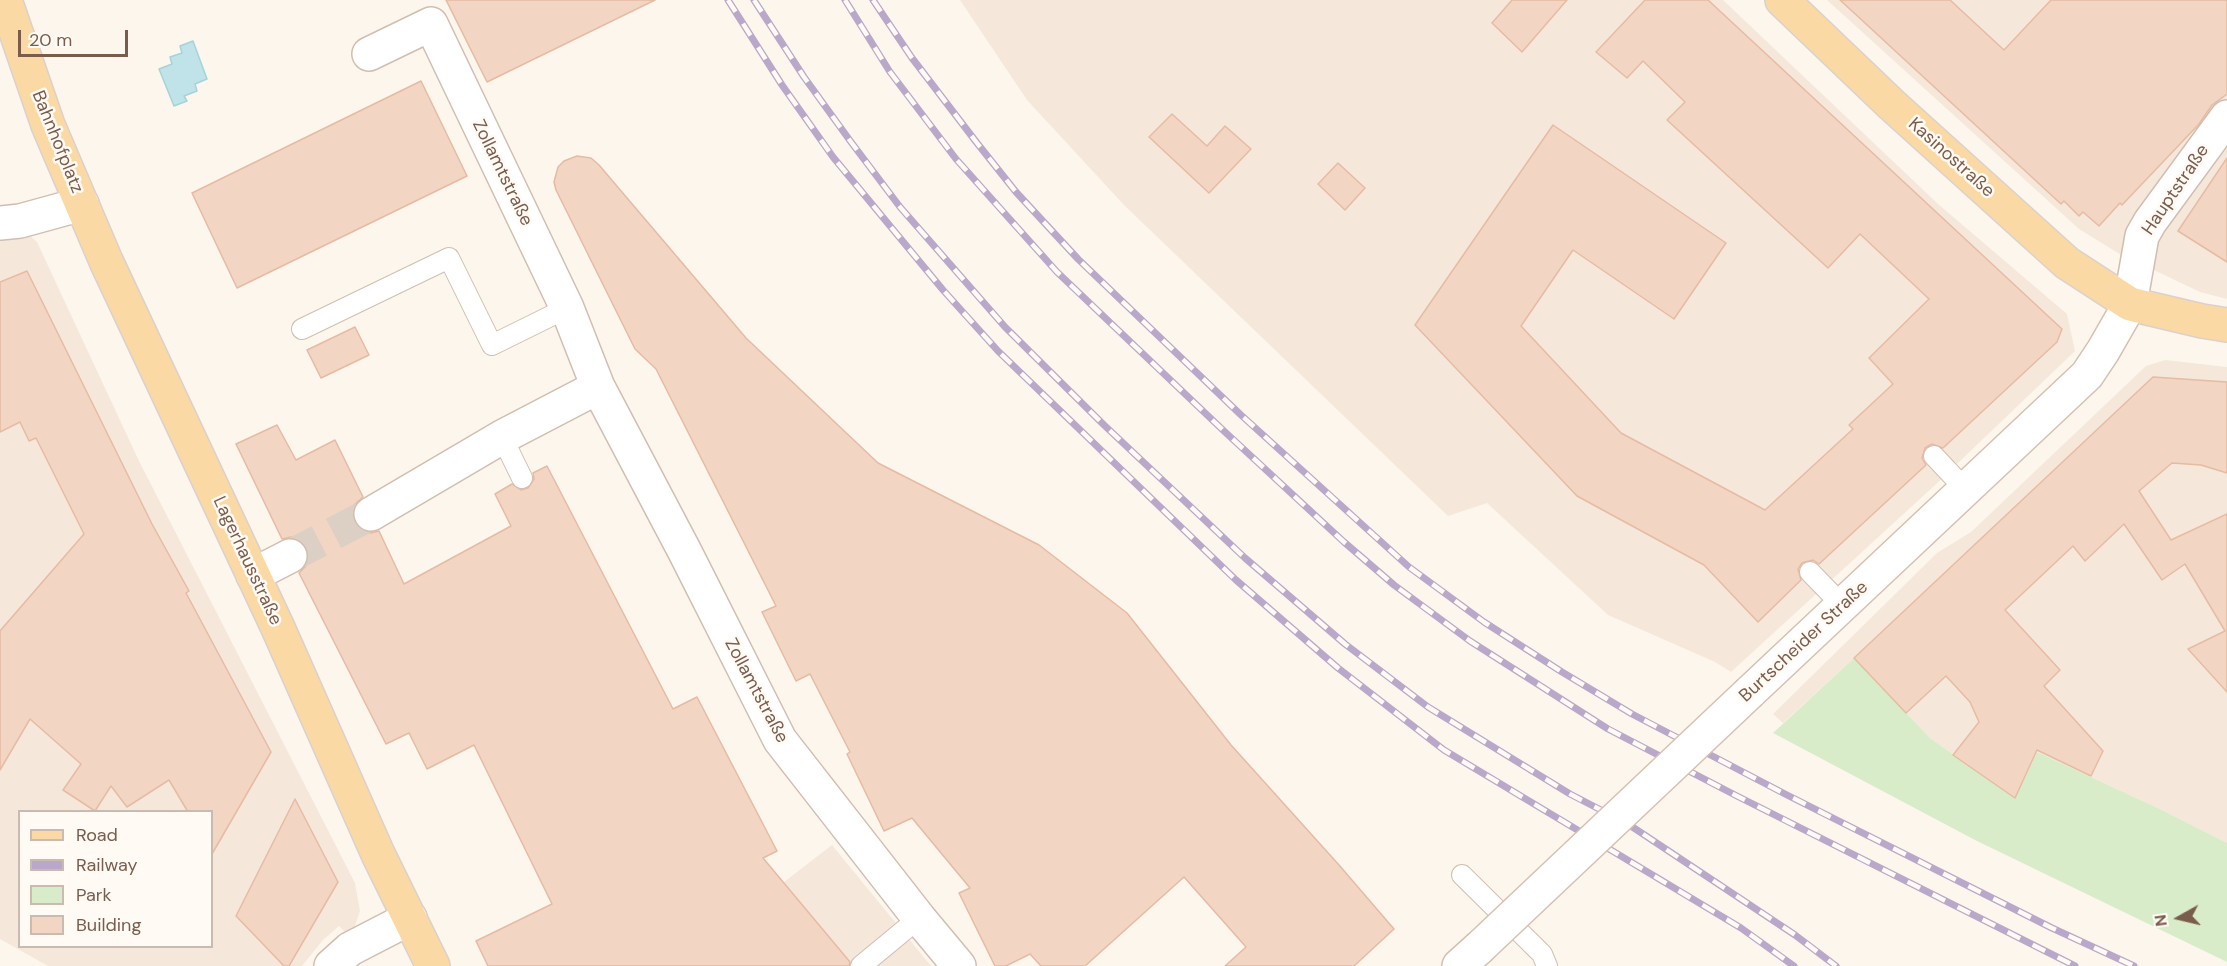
<!DOCTYPE html>
<meta charset="utf-8">
<style>
body{margin:0}
#map{position:relative;width:2227px;height:966px;overflow:hidden;background:#fdf6ec;font-family:"DM Sans",sans-serif}
canvas{display:block}
.legend{position:absolute;left:18px;top:810px;width:195px;height:138px;box-sizing:border-box;background:#fffaf3;border:2px solid #cabbb1;margin:0;padding:8px 10px;list-style:none;font-size:18px;color:#7a5c4d}
.legend li{display:flex;align-items:center;gap:12px;height:30px}
.legend b{width:30px;border:2px solid #cabbb1}
.north{position:absolute;left:2149px;top:888px;width:60px;height:60px;-webkit-text-stroke:4px #fffaf3;paint-order:stroke;rotate:262deg;font-size:16px;font-weight:700;line-height:24px;text-align:center;color:#7a5c4d}
.north::after{content:'';display:block;margin:auto;width:21px;height:27px;background:#7a5c4d;clip-path:polygon(50% 0,100% 100%,50% 72%,0 100%)}
.scale{position:absolute;left:18px;top:30px;width:110px;height:27px;box-sizing:border-box;border:3px solid #7a5c4d;border-top:0;padding-left:8px;font-size:18px;line-height:21px;white-space:nowrap;color:#7a5c4d;-webkit-text-stroke:4px #fffaf3;paint-order:stroke}
</style>
<div id="map">
<canvas width="2227" height="966"></canvas>
<ul class="legend">
<li><b style="height:8px;background:#fbd9a5"></b>Road</li>
<li><b style="height:8px;background:#b9a8c9"></b>Railway</li>
<li><b style="height:16px;background:#d8ecc9"></b>Park</li>
<li><b style="height:16px;background:#f3d5c3"></b>Building</li>
</ul>
<div class="north">N</div>
<div class="scale">20 m</div>
</div>
<script>
const ctx = document.querySelector('canvas').getContext('2d');
ctx.lineJoin = 'round';
function fillPath(path, color) { ctx.fillStyle = color; ctx.fill(path, 'evenodd'); }
function stroke(path, color, width, dash) { ctx.strokeStyle = color; ctx.lineWidth = width; ctx.lineCap = dash ? 'butt' : 'round'; ctx.setLineDash(dash || []); ctx.stroke(path); }
function write(font, color, halo, rows, align = 'center') {
  ctx.font = font + ' "DM Sans",sans-serif'; ctx.lineWidth = 5; ctx.setLineDash([]); ctx.textBaseline = 'middle'; ctx.strokeStyle = halo; ctx.fillStyle = color; for (const [text, x, y, turn = 0] of rows) {
    ctx.save(); ctx.translate(x, y); ctx.rotate((+turn || 0) * Math.PI / 180); ctx.textAlign = isNaN(turn) ? turn : align; if (halo) ctx.strokeText(text, 0, 0); ctx.fillText(text, 0, 0); ctx.restore();
  }
}
const residential = new Path2D(`
 M 960,0 L 1723,0 L 1938,204 L 2067,314 L 2075,351 L 1933,487 L 1731,672 L 1715,662 L 1608,615 L 1487,503 L 1448,516 L 1124,205 L 1027,100 Z
 M 1827,0 L 2227,0 L 2227,299 L 2200,292 L 2160,273 L 2118,253 L 2079,229 Z
 M 0,235 L 29,235 L 37,242 L 139,461 L 355,883 L 360,911 L 354,929 L 348,935 L 339,926 L 323,940 L 302,966 L 48,966 L 0,939 ZM 20,812 L 212,812 L 212,946 L 20,946 Z
 M 2165,360 L 2227,367 L 2227,843 L 2162,810 L 2037,752 L 2015,798 L 1930,738 L 1854,658 L 1783,723 L 1773,714 L 1937,553 L 1971,532 L 2146,366 Z
 M 832,845 L 931,966 L 678,966 L 784,882 Z`);
const green = new Path2D(`
 M 1854,658 L 1930,738 L 2015,798 L 2037,752 L 2162,810 L 2227,843 L 2227,962 L 1975,840 L 1773,733 Z`);
const water = new Path2D(`
 M 193,41 L 207,79 L 195,84 L 197,91 L 184,96 L 187,101 L 174,106 L 159,69 L 172,64 L 170,57 L 182,53 L 180,46 Z`);
const building = new Path2D(`
 M 446,0 L 655,0 L 487,82 Z
 M 1512,0 L 1567,0 L 1522,52 L 1492,23 Z
 M 1645,0 L 1708,0 L 2062,329 L 2057,342 L 1943,448 L 1932,444 L 1925,448 L 1922,458 L 1926,465 L 1819,564 L 1813,560 L 1802,563 L 1798,569 L 1801,580 L 1758,622 L 1704,565 L 1577,496 L 1415,325 L 1553,125 L 1726,243 L 1674,319 L 1573,250 L 1521,326 L 1621,433 L 1765,510 L 1853,429 L 1849,425 L 1893,384 L 1869,358 L 1929,299 L 1860,234 L 1828,268 L 1667,120 L 1685,102 L 1643,61 L 1627,78 L 1596,52 Z
 M 1840,0 L 1950,0 L 2004,50 L 2051,0 L 2227,0 L 2227,94 L 2212,105 L 2199,124 L 2122,205 L 2120,203 L 2099,226 L 2083,212 L 2079,216 L 2064,201 L 2061,204 Z
 M 421,81 L 467,176 L 237,288 L 192,193 Z
 M 1172,114 L 1207,146 L 1225,126 L 1251,149 L 1209,193 L 1149,137 Z
 M 577,156 L 591,158 L 599,165 L 746,338 L 878,463 L 1039,545 L 1127,613 L 1231,745 L 1339,865 L 1394,929 L 1354,966 L 1225,966 L 1246,947 L 1184,877 L 1085,966 L 1041,966 L 1030,954 L 1006,966 L 995,966 L 959,893 L 970,888 L 912,818 L 884,831 L 847,754 L 850,752 L 810,674 L 796,681 L 762,612 L 776,606 L 656,369 L 635,349 L 556,190 L 554,182 L 558,167 L 564,161 Z
 M 2227,158 L 2227,262 L 2178,231 Z
 M 1338,163 L 1365,188 L 1345,210 L 1318,184 Z
 M 27,271 L 152,524 L 189,591 L 186,593 L 271,752 L 212,854 L 212,812 L 188,812 L 169,780 L 127,807 L 111,786 L 95,811 L 63,790 L 81,764 L 30,719 L 0,770 L 0,631 L 84,534 L 36,438 L 29,441 L 20,422 L 0,432 L 0,282 Z
 M 355,327 L 369,355 L 321,378 L 307,350 Z
 M 2153,377 L 2227,382 L 2227,473 L 2201,465 L 2172,463 L 2139,491 L 2171,540 L 2227,514 L 2227,692 L 2188,649 L 2225,631 L 2185,564 L 2162,580 L 2124,524 L 2085,561 L 2073,546 L 2005,610 L 2060,670 L 2044,686 L 2103,751 L 2091,776 L 2037,750 L 2015,798 L 1953,755 L 1979,722 L 1970,702 L 1946,676 L 1906,713 L 1854,658 Z
 M 277,425 L 296,460 L 335,440 L 363,497 L 354,505 L 352,514 L 355,523 L 362,531 L 371,533 L 379,531 L 404,584 L 511,526 L 495,494 L 512,484 L 521,490 L 528,488 L 534,479 L 533,473 L 547,466 L 673,709 L 697,697 L 777,851 L 763,858 L 850,962 L 849,966 L 488,966 L 476,941 L 552,904 L 474,745 L 427,769 L 409,733 L 386,744 L 299,573 L 306,566 L 309,558 L 306,547 L 300,540 L 291,537 L 282,539 L 236,444 Z
 M 295,799 L 338,882 L 289,966 L 284,966 L 236,916 Z`);
const streetTunnel = new Path2D(`
 M 290,556 L 371,514`);
const lane = new Path2D(`
 M 302,329 L 449,258 L 492,345 L 567,308
 M 502,437 L 522,478
 M 1934,456 L 1966,490
 M 1810,572 L 1843,606
 M 1462,875 L 1542,954 L 1547,966
 M 861,966 L 919,918`);
const street = new Path2D(`
 M 369,54 L 431,24 L 567,308 L 598,387 L 685,552 L 780,740 L 919,918 L 959,966
 M 0,223 L 20,221 L 82,204
 M 2130,304 L 2142,236 L 2150,222 L 2227,117
 M 371,514 L 502,437 L 598,387
 M 253,575 L 290,556
 M 331,966 L 350,949 L 410,918`);
const secondary = new Path2D(`
 M 1750,692 L 2087,375 L 2103,351 L 2130,304
 M 1459,966 L 1479,948`);
const primary = new Path2D(`
 M 5,0 L 48,125 L 106,261 L 278,628 L 378,854 L 433,966
 M 1782,0 L 1892,105 L 2067,263 L 2130,304 L 2202,321 L 2227,325`);
const rail = new Path2D(`
 M 728,0 L 782,85 L 833,157 L 943,290 L 998,351 L 1236,580 L 1338,668 L 1444,750 L 1741,928 L 1794,966
 M 754,0 L 804,77 L 851,142 L 900,207 L 1005,327 L 1104,425 L 1245,558 L 1345,644 L 1428,707 L 1570,794 L 1628,824 L 1795,935 L 1836,966
 M 845,0 L 890,72 L 956,159 L 1057,272 L 1225,432 L 1344,542 L 1394,585 L 1470,641 L 1608,729 L 1735,795 L 2075,966
 M 873,0 L 912,58 L 977,143 L 1016,192 L 1078,259 L 1241,415 L 1409,567 L 1484,622 L 1562,672 L 1632,714 L 1787,795 L 2052,928 L 2134,966`);
const secondaryBridge = new Path2D(`
 M 1479,948 L 1750,692`);
const streetNames = [
 ["Bahnhofplatz",57,142,68],
 ["Kasinostraße",1951,158,42],
 ["Zollamtstraße",502,173,64],
 ["Hauptstraße",2176,190,-56],
 ["Lagerhausstraße",247,561,65],
 ["Burtscheider Straße",1804,642,-43],
 ["Zollamtstraße",756,691,62]
];
fillPath(residential, '#f5e8da');
fillPath(green, '#d8ecc9');
fillPath(water, '#bfe3e8');
stroke(water, '#a5d3da', 1.5);
fillPath(building, '#f3d5c3');
stroke(building, '#e6bba3', 1.5);
stroke(streetTunnel, '#dcd0c4', 33, [33, 16]);
stroke(lane, '#d1beb0', 22);
stroke(street, '#d1beb0', 36);
stroke(secondary, '#d6c0b0', 36);
stroke(primary, '#dad1cd', 36);
stroke(lane, '#fff', 20);
stroke(street, '#fff', 33);
stroke(secondary, '#fff', 33);
stroke(primary, '#fbd9a5', 33);
stroke(rail, '#b9a8c9', 7);
stroke(rail, '#fffaf3', 4.5, [14]);
stroke(secondaryBridge, '#d6c0b0', 36, []);
stroke(secondaryBridge, '#fff', 33);
write('18px', '#7a5c4d', '#fffaf3', streetNames);
</script>
